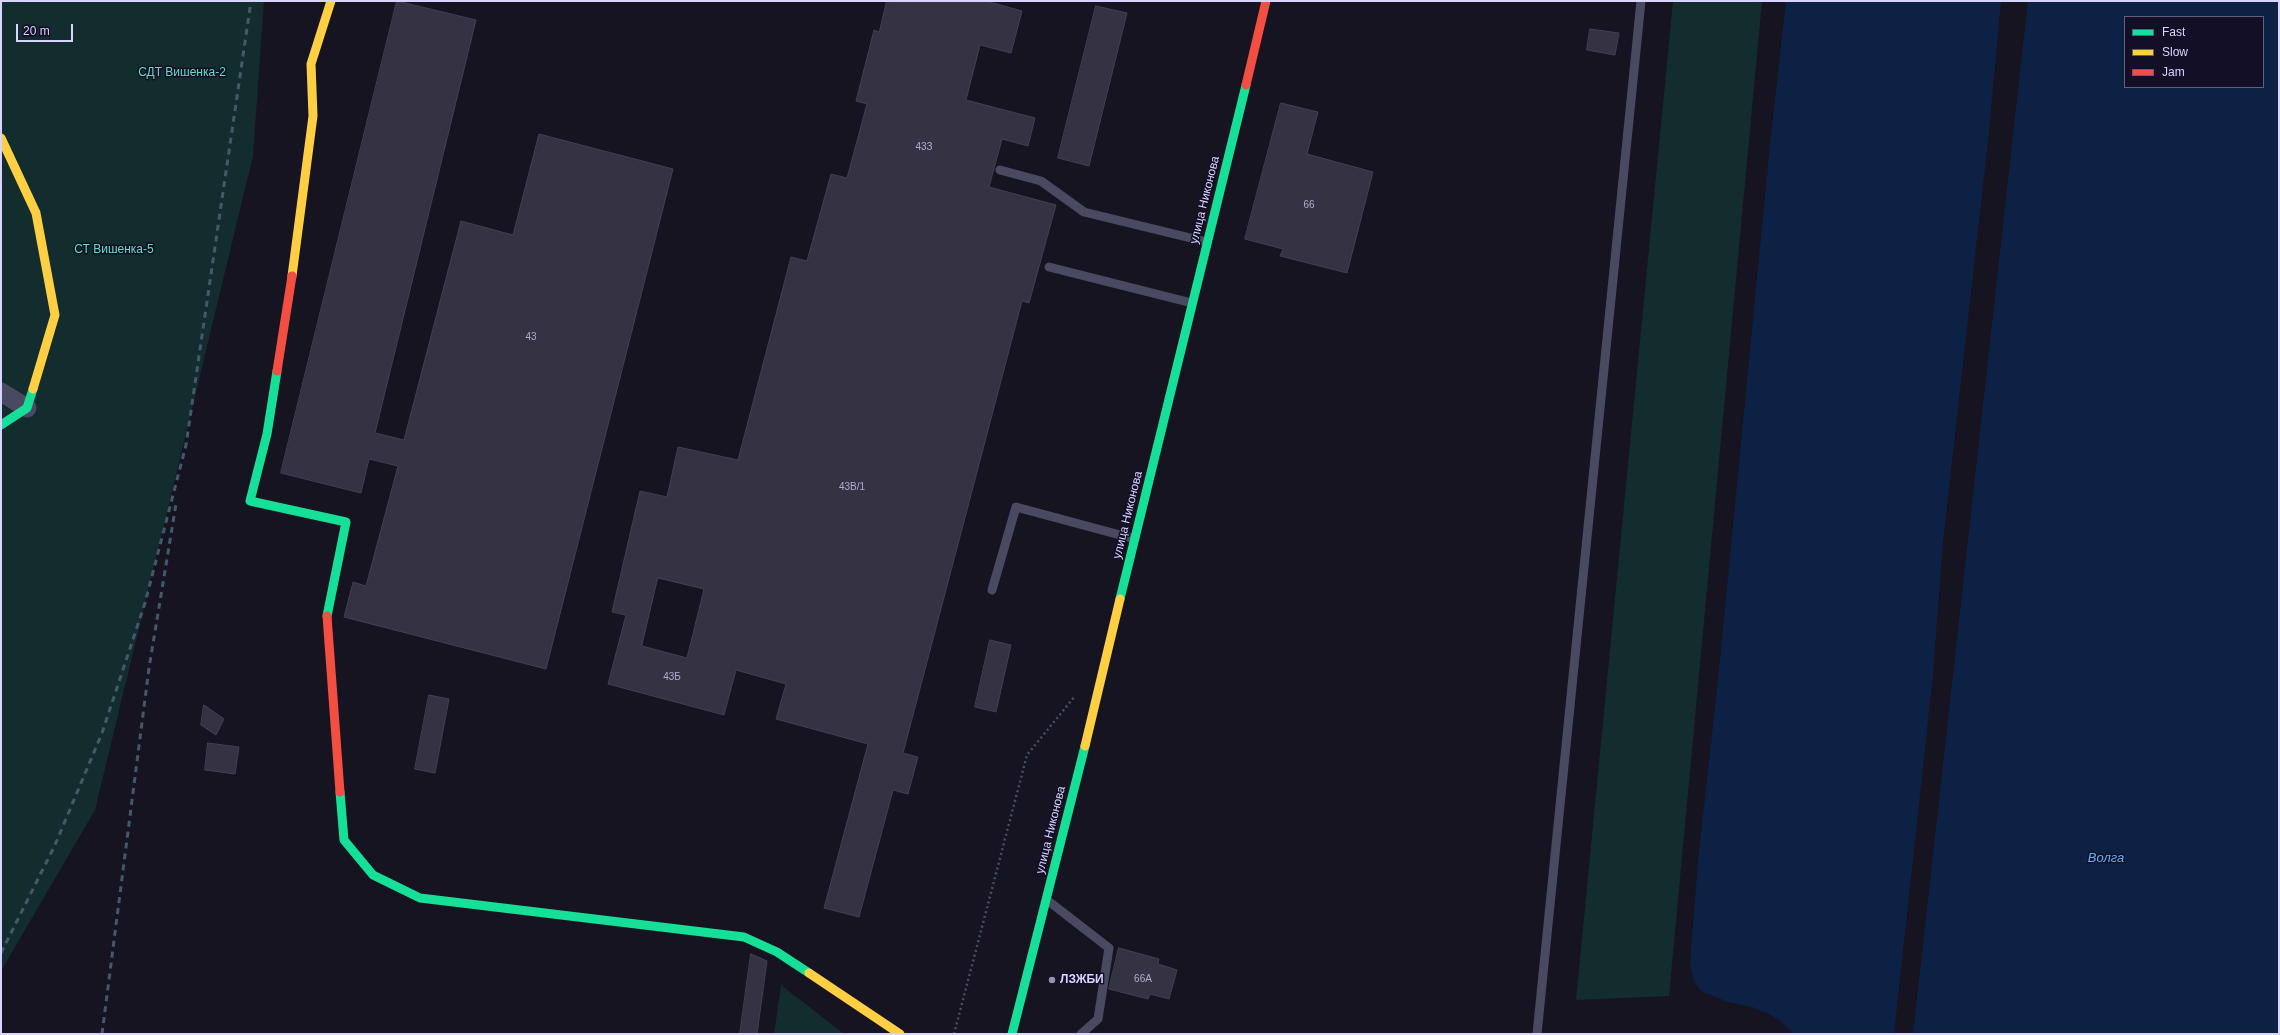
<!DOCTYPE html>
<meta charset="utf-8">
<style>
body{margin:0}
#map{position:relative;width:2280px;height:1035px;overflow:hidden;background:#161421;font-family:Arial,sans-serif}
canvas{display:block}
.frame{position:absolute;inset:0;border:2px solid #d9d4ff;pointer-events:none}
.legend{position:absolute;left:2124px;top:16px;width:140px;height:72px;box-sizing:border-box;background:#130f26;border:1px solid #625e7d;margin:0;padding:5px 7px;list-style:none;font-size:12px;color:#d9d4ff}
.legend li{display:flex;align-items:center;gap:8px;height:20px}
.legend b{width:20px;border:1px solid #625e7d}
.scale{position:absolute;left:16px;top:24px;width:57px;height:18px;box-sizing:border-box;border:2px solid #d9d4ff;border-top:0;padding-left:5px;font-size:12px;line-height:14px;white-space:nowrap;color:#d9d4ff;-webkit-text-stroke:3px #130f26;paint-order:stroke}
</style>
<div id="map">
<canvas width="2280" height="1035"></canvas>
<div class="frame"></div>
<ul class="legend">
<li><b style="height:5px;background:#16e098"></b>Fast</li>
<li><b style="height:5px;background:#ffcf43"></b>Slow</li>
<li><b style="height:5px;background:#f24e42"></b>Jam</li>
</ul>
<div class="scale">20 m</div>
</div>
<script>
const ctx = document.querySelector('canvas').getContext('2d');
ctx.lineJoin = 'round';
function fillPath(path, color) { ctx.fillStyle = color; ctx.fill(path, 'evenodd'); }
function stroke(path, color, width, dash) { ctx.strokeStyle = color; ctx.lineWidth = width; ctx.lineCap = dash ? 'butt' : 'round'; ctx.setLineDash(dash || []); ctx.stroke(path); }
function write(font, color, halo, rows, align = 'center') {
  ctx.font = font + ' Arial,sans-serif'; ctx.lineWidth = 3; ctx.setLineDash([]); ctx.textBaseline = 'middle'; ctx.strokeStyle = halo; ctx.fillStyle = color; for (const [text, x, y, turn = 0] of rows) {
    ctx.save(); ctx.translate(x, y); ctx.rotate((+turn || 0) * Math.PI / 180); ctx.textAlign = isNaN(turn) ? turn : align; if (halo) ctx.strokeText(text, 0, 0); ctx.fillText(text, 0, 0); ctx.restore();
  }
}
const green = new Path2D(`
 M 1,1 L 264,1 L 253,156 L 95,810 L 1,971 Z
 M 1673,1 L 1762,1 L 1669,996 L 1576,1000 Z
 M 781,985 L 844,1034 L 774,1034 Z`);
const water = new Path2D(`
 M 1786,1 L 2001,1 L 1988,141 L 1943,542 L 1933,675 L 1894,1034 L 1794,1034 L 1781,1021 L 1767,1013 L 1752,1007 L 1728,1002 L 1701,991 L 1694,981 L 1690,964 L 1698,861 L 1718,680 L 1770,144 Z
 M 2028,1 L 2279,1 L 2279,1034 L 1913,1034 ZM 2125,17 L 2263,17 L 2263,87 L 2125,87 Z`);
const building = new Path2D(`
 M 397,1 L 476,20 L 375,433 L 404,440 L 461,221 L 513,235 L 539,134 L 673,169 L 546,669 L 344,617 L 353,582 L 366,586 L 398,466 L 369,459 L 361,493 L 281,473 Z
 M 887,1 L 986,1 L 1022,11 L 1011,53 L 980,45 L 966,100 L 1035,118 L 1028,146 L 1002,139 L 989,187 L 1056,205 L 1029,303 L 1022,301 L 903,753 L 918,757 L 908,794 L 893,790 L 859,917 L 824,908 L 868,744 L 776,719 L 786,684 L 736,670 L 724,715 L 608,684 L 626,615 L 612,612 L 640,491 L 667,497 L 678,447 L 738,460 L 791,257 L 807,261 L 831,174 L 847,178 L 867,104 L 856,101 L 874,30 L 879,32 ZM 658,578 L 704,589 L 687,658 L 642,646 Z
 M 1096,6 L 1127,13 L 1089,166 L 1058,158 Z
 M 1590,29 L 1619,33 L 1615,55 L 1587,50 Z
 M 1281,103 L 1318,112 L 1307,154 L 1373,172 L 1347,273 L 1280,256 L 1283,249 L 1245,239 Z
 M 990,640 L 1011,645 L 996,712 L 975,707 Z
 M 429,695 L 449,699 L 435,773 L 415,769 Z
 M 204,705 L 224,719 L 216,735 L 201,725 Z
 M 208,743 L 239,747 L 235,774 L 205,770 Z
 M 1119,948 L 1159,959 L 1158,964 L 1177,970 L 1169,999 L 1150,994 L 1148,999 L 1109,989 Z
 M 751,954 L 767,961 L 757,1034 L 740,1034 Z`);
const path = new Path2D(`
 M 954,1034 L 1027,755 L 1075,696`);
const lane = new Path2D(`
 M 1000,170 L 1041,181 L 1084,212 L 1207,242
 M 1049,267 L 1192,303
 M 992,590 L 1016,507 L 1135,539
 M 1047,900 L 1109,948 L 1098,1019 L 1081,1034
 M 1537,1034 L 1641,1`);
const street = new Path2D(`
 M 1,392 L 27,408`);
const fast = new Path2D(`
 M 277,371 L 267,434 L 250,501 L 346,522 L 327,616
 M 1,425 L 27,408 L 33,389
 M 1120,599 L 1246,85
 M 340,792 L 344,840 L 373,875 L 420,898 L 744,937 L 777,952 L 809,973
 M 1012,1034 L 1085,746`);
const slow = new Path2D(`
 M 1,138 L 36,213 L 55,315 L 33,389
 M 292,276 L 313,116 L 311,64 L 331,1
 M 1085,746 L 1120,599
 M 809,973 L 900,1034`);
const jam = new Path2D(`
 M 1246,85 L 1266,1
 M 277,371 L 292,276
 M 327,616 L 340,792`);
const rail = new Path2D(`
 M 1,953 L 55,845 L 102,733 L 145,603 L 186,445 L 251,1
 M 102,1034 L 149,668 L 176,504`);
const markers = [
 [1052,980,4,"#9591b1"]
];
const numberNames = [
 ["43З",924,147],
 ["66",1309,205],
 ["43",531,337],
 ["43В/1",852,487],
 ["43Б",672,677],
 ["66А",1143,979]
];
const parkNames = [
 ["СДТ Вишенка-2",182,73],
 ["СТ Вишенка-5",114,250]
];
const streetNames = [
 ["улица Никонова",1205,200,-76],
 ["улица Никонова",1128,515,-76],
 ["улица Никонова",1051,830,-76]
];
const poiNames = [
 ["ЛЗЖБИ",1060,980]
];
const waterNames = [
 ["Волга",2106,858]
];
fillPath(green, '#132c2d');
fillPath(water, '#0d2144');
fillPath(building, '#343243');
stroke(building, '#433f54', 1);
stroke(path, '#44505f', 2.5, [2, 3]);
stroke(lane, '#4a4962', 9);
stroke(street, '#4a4962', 19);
stroke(fast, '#16e098', 9);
stroke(slow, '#ffcf43', 9);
stroke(jam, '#f24e42', 9);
stroke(rail, '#43596b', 3, [6, 5]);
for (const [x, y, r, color] of markers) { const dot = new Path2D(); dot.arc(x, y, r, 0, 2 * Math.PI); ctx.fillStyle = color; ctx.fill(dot); stroke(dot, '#130f26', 1.5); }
write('10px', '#b0acd0', null, numberNames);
write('12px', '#5fe0c0', '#130f26', parkNames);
write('12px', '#d9d4ff', '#130f26', streetNames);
write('bold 12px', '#d9d4ff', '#130f26', poiNames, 'left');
write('italic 13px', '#62b6ff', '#130f26', waterNames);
</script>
